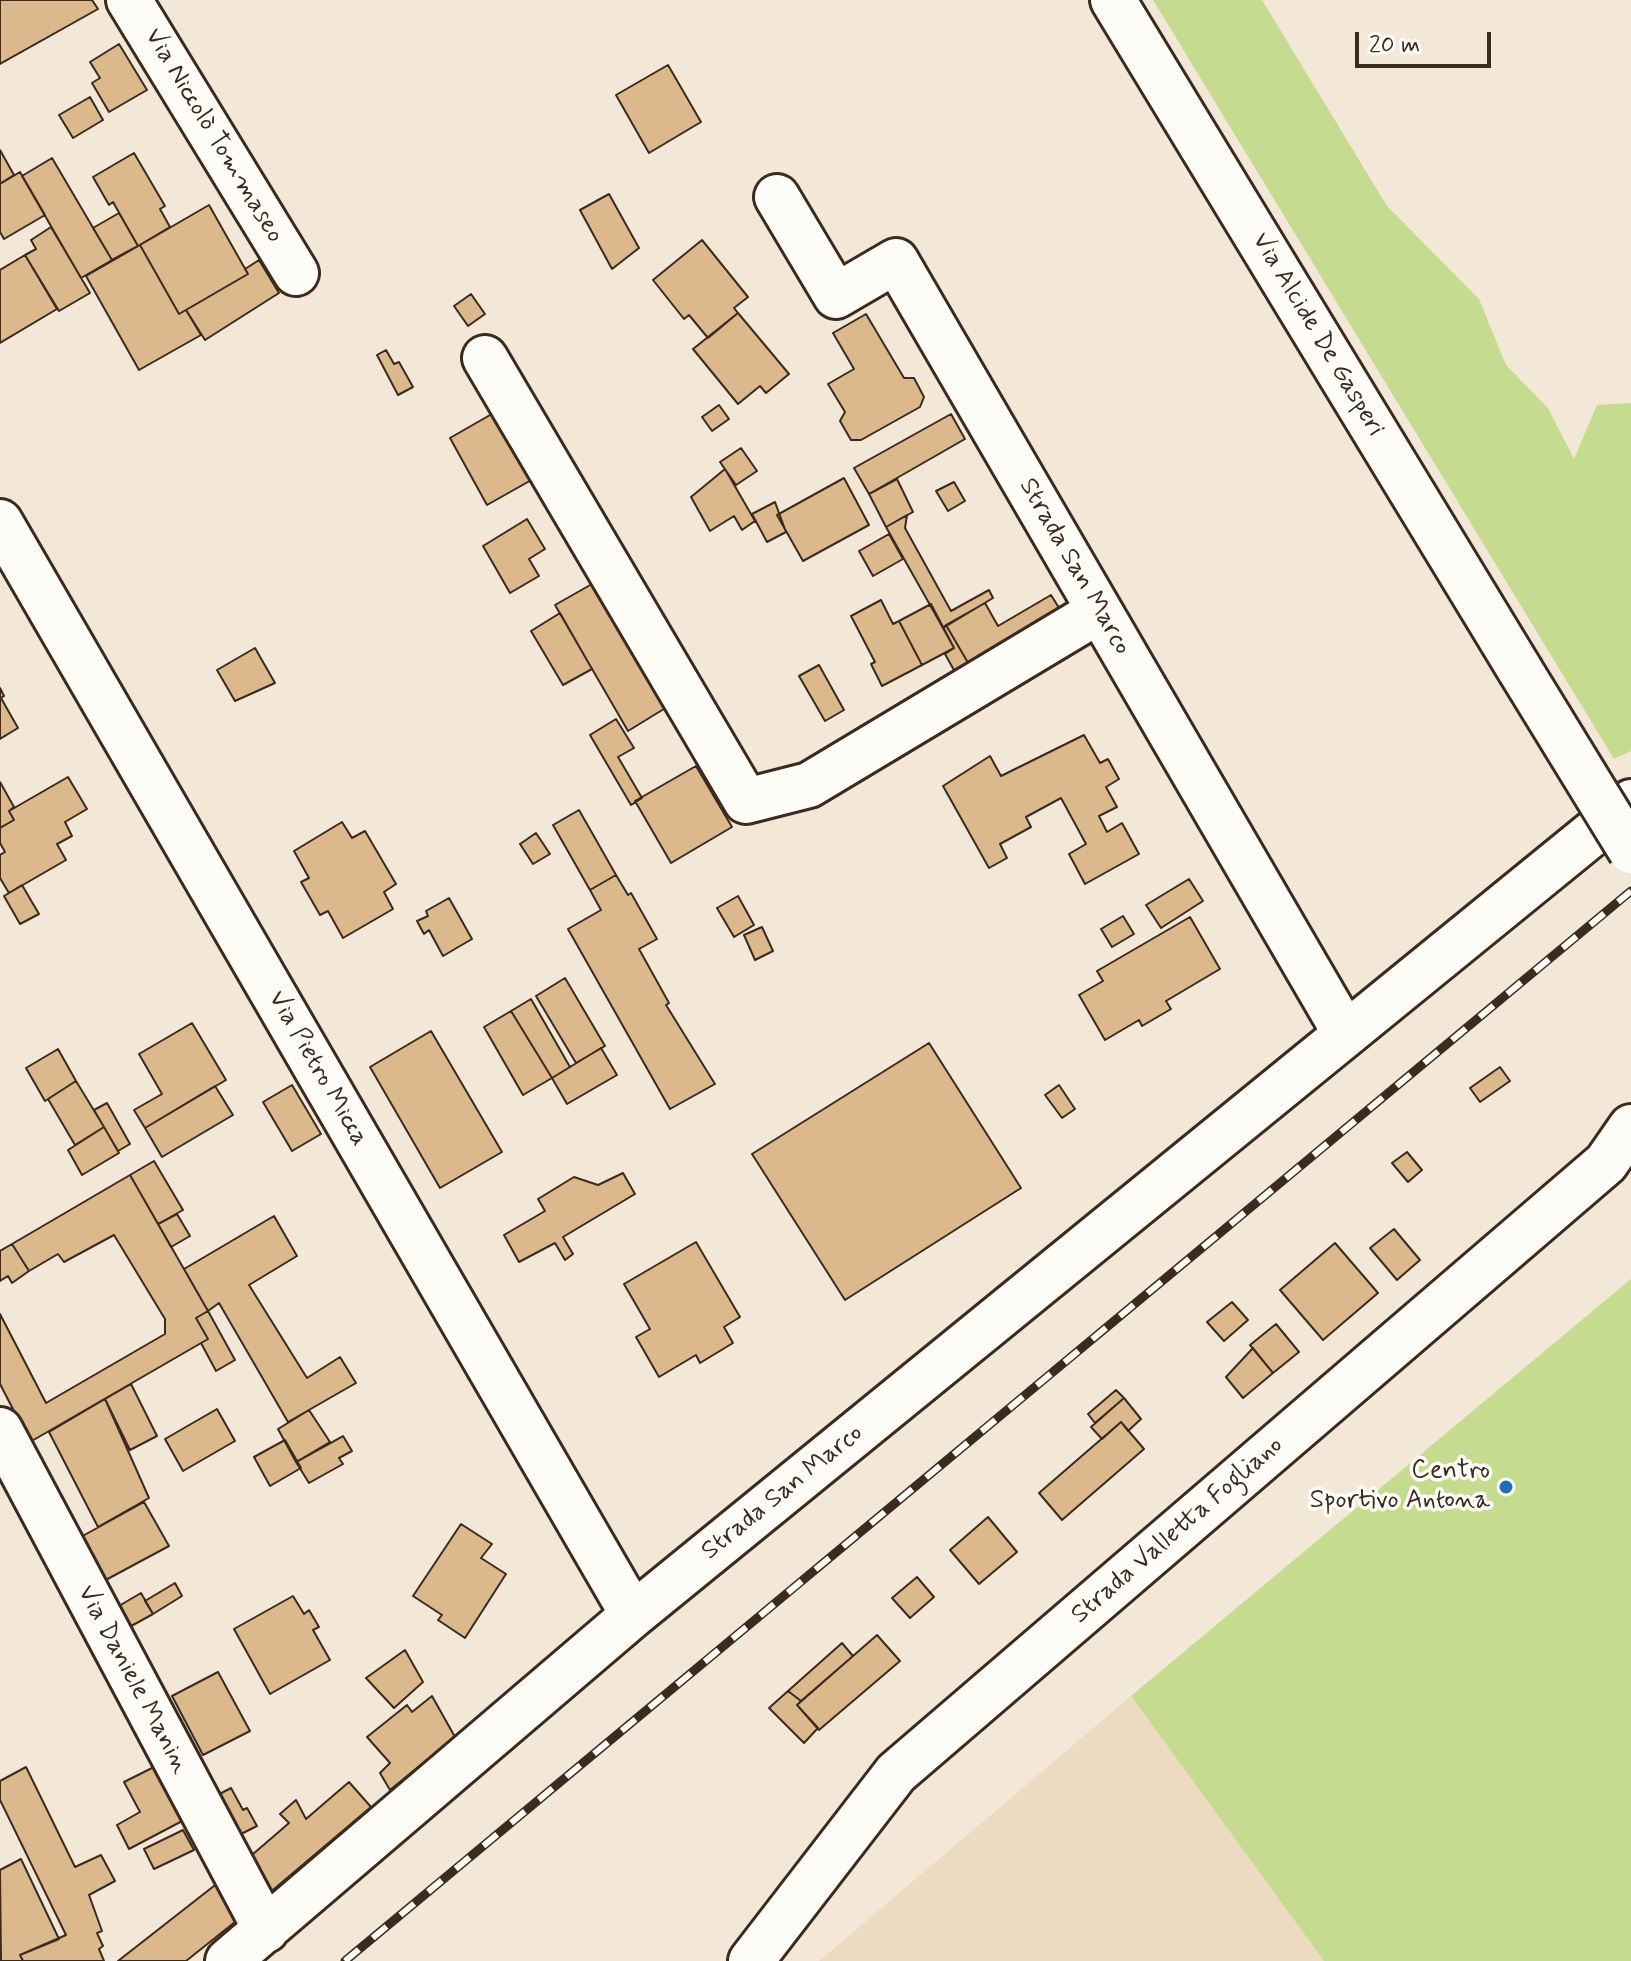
<!DOCTYPE html>
<meta charset="utf-8">
<style>
body{margin:0}
#map{position:relative;width:1631px;height:1961px;overflow:hidden;background:#f3e8d7;font-family:Mynerve,sans-serif}
canvas{display:block}
.scale{position:absolute;left:1355px;top:32px;width:136px;height:36px;box-sizing:border-box;border:4px solid #3b2a1e;border-top:0;padding-left:10px;font-size:24px;line-height:28px;white-space:nowrap;color:#3b2a1e;-webkit-text-stroke:6px #fdfcf7;paint-order:stroke}
</style>
<div id="map">
<canvas width="1631" height="1961"></canvas>
<div class="scale">20 m</div>
</div>
<script>
const ctx = document.querySelector('canvas').getContext('2d');
ctx.lineJoin = 'round';
function fillPath(path, color) { ctx.fillStyle = color; ctx.fill(path, 'evenodd'); }
function stroke(path, color, width, dash) { ctx.strokeStyle = color; ctx.lineWidth = width; ctx.lineCap = dash ? 'butt' : 'round'; ctx.setLineDash(dash || []); ctx.stroke(path); }
function write(font, color, halo, rows, align = 'center') {
  ctx.font = font + ' Mynerve,sans-serif'; ctx.lineWidth = 7; ctx.setLineDash([]); ctx.textBaseline = 'middle'; ctx.strokeStyle = halo; ctx.fillStyle = color; for (const [text, x, y, turn = 0] of rows) {
    ctx.save(); ctx.translate(x, y); ctx.rotate((+turn || 0) * Math.PI / 180); ctx.textAlign = isNaN(turn) ? turn : align; if (halo) ctx.strokeText(text, 0, 0); ctx.fillText(text, 0, 0); ctx.restore();
  }
}
const built = new Path2D(`
 M 1131,1696 L 1324,1961 L 819,1961 Z`);
const green = new Path2D(`
 M 1153,0 L 1262,0 L 1387,206 L 1479,299 L 1506,365 L 1548,408 L 1574,459 L 1597,405 L 1631,403 L 1631,751 L 1614,759 Z
 M 1631,1279 L 1631,1961 L 1324,1961 L 1131,1696 Z`);
const building = new Path2D(`
 M 0,0 L 92,0 L 98,9 L 0,64 Z
 M 119,44 L 147,90 L 109,112 L 92,83 L 100,78 L 90,62 Z
 M 668,65 L 701,122 L 649,153 L 616,95 Z
 M 90,97 L 103,120 L 73,138 L 59,115 Z
 M 0,150 L 14,175 L 0,184 Z
 M 134,153 L 165,206 L 160,209 L 170,227 L 138,246 L 113,202 L 109,205 L 93,177 Z
 M 52,158 L 112,260 L 81,278 L 22,176 Z
 M 20,172 L 45,215 L 4,239 L 0,232 L 0,184 Z
 M 609,194 L 639,248 L 612,269 L 580,210 Z
 M 209,205 L 248,274 L 179,314 L 140,245 Z
 M 119,213 L 138,246 L 112,260 L 93,228 Z
 M 51,227 L 90,293 L 59,311 L 25,255 L 36,249 L 31,240 Z
 M 702,240 L 748,297 L 734,308 L 738,313 L 708,338 L 689,315 L 684,319 L 653,280 Z
 M 140,245 L 179,314 L 186,310 L 201,335 L 139,370 L 86,276 Z
 M 25,255 L 57,309 L 0,343 L 0,270 Z
 M 259,260 L 279,293 L 205,340 L 186,310 L 248,274 L 245,269 Z
 M 471,294 L 485,314 L 468,326 L 454,306 Z
 M 738,313 L 789,374 L 766,393 L 760,386 L 738,404 L 693,349 Z
 M 866,314 L 904,378 L 914,378 L 924,397 L 920,407 L 861,440 L 851,440 L 840,421 L 845,412 L 828,384 L 854,369 L 833,333 Z
 M 386,350 L 394,364 L 399,362 L 413,387 L 398,395 L 377,355 Z
 M 719,405 L 729,419 L 712,431 L 702,417 Z
 M 497,411 L 535,478 L 487,505 L 450,438 Z
 M 951,414 L 965,439 L 869,494 L 854,468 Z
 M 741,448 L 757,471 L 736,485 L 720,462 Z
 M 725,469 L 755,521 L 742,530 L 734,516 L 710,531 L 691,497 Z
 M 844,478 L 869,525 L 803,561 L 777,515 Z
 M 897,479 L 913,512 L 886,527 L 869,494 Z
 M 954,482 L 965,501 L 948,511 L 936,491 Z
 M 775,502 L 786,532 L 767,542 L 752,514 Z
 M 907,515 L 905,528 L 951,611 L 989,590 L 993,598 L 943,628 L 886,527 Z
 M 527,519 L 545,549 L 529,559 L 539,576 L 510,593 L 483,546 Z
 M 889,534 L 903,559 L 873,576 L 859,551 Z
 M 599,580 L 672,704 L 628,731 L 555,605 Z
 M 1051,595 L 1066,619 L 974,673 L 946,625 L 985,603 L 998,626 Z
 M 881,600 L 893,624 L 899,621 L 922,665 L 882,686 L 871,664 L 875,662 L 851,616 Z
 M 931,604 L 954,648 L 922,665 L 899,621 Z
 M 560,613 L 592,669 L 563,685 L 531,631 Z
 M 946,625 L 974,673 L 960,681 L 945,654 L 954,648 L 943,628 Z
 M 255,648 L 275,683 L 235,701 L 217,670 Z
 M 819,665 L 844,710 L 825,721 L 799,676 Z
 M 0,688 L 4,696 L 1,698 L 18,728 L 0,739 Z
 M 616,719 L 634,748 L 618,757 L 642,798 L 631,805 L 590,735 Z
 M 1084,735 L 1100,763 L 1108,759 L 1119,779 L 1106,787 L 1117,807 L 1099,816 L 1107,832 L 1122,823 L 1139,854 L 1085,884 L 1069,854 L 1086,844 L 1061,798 L 1026,817 L 1031,827 L 1000,844 L 1007,858 L 989,868 L 943,786 L 990,756 L 1001,776 Z
 M 696,766 L 732,827 L 671,863 L 635,801 Z
 M 68,777 L 87,809 L 65,822 L 72,836 L 57,844 L 66,860 L 9,893 L 0,878 L 0,855 L 5,852 L 0,843 L 0,828 L 14,820 L 9,811 Z
 M 0,782 L 14,807 L 9,811 L 14,820 L 0,828 Z
 M 579,810 L 616,875 L 590,890 L 553,825 Z
 M 342,822 L 352,838 L 365,831 L 396,884 L 384,892 L 393,909 L 343,938 L 328,911 L 320,915 L 312,901 L 301,882 L 309,878 L 294,851 Z
 M 536,833 L 550,854 L 533,864 L 520,844 Z
 M 616,875 L 628,895 L 631,893 L 657,939 L 639,949 L 669,1003 L 666,1005 L 715,1084 L 670,1109 L 568,929 L 601,910 L 590,890 Z
 M 1189,879 L 1203,901 L 1161,928 L 1146,905 Z
 M 22,885 L 39,914 L 20,924 L 4,896 Z
 M 738,896 L 754,925 L 734,937 L 717,908 Z
 M 449,898 L 472,939 L 443,956 L 429,930 L 424,934 L 417,921 L 428,916 L 426,911 Z
 M 1123,916 L 1134,934 L 1112,947 L 1101,929 Z
 M 1190,917 L 1220,969 L 1166,1001 L 1171,1009 L 1142,1026 L 1139,1020 L 1105,1040 L 1079,995 L 1103,981 L 1097,971 Z
 M 762,927 L 773,951 L 755,960 L 744,935 Z
 M 565,978 L 605,1046 L 576,1063 L 536,996 Z
 M 531,999 L 570,1067 L 552,1078 L 511,1011 Z
 M 511,1011 L 552,1078 L 523,1095 L 484,1027 Z
 M 192,1023 L 226,1080 L 145,1128 L 134,1110 L 162,1094 L 139,1054 Z
 M 431,1031 L 502,1152 L 440,1188 L 370,1067 Z
 M 929,1043 L 1021,1188 L 845,1300 L 752,1154 Z
 M 601,1048 L 617,1075 L 567,1104 L 552,1078 Z
 M 58,1049 L 76,1081 L 45,1101 L 26,1068 Z
 M 1500,1067 L 1510,1081 L 1480,1102 L 1470,1088 Z
 M 76,1081 L 104,1127 L 75,1145 L 48,1099 Z
 M 292,1085 L 321,1134 L 292,1151 L 263,1102 Z
 M 1059,1085 L 1075,1109 L 1062,1118 L 1045,1095 Z
 M 215,1086 L 233,1115 L 162,1157 L 145,1128 Z
 M 107,1103 L 130,1144 L 118,1151 L 94,1110 Z
 M 104,1127 L 119,1153 L 82,1175 L 68,1150 Z
 M 1407,1152 L 1422,1170 L 1408,1182 L 1392,1163 Z
 M 154,1161 L 183,1210 L 158,1224 L 130,1175 Z
 M 623,1173 L 635,1194 L 563,1237 L 573,1254 L 565,1260 L 555,1243 L 519,1262 L 504,1235 L 545,1211 L 538,1199 L 574,1177 L 598,1185 Z
 M 130,1175 L 208,1311 L 196,1318 L 208,1339 L 30,1442 L 0,1384 L 0,1314 L 46,1403 L 165,1334 L 165,1319 L 114,1235 L 64,1262 L 58,1254 L 29,1271 L 12,1244 Z
 M 177,1214 L 190,1236 L 171,1247 L 158,1224 Z
 M 274,1216 L 297,1256 L 249,1285 L 307,1378 L 340,1357 L 356,1383 L 288,1422 L 219,1303 L 208,1311 L 184,1269 Z
 M 1394,1229 L 1420,1260 L 1397,1280 L 1370,1248 Z
 M 696,1242 L 740,1317 L 724,1327 L 733,1343 L 700,1363 L 696,1355 L 659,1377 L 636,1337 L 650,1329 L 624,1284 Z
 M 1335,1243 L 1378,1293 L 1323,1340 L 1280,1290 Z
 M 12,1244 L 29,1271 L 12,1283 L 8,1276 L 0,1281 L 0,1251 Z
 M 1232,1302 L 1248,1320 L 1224,1341 L 1207,1322 Z
 M 208,1311 L 235,1360 L 216,1371 L 201,1343 L 208,1339 L 196,1318 Z
 M 1276,1324 L 1299,1352 L 1273,1373 L 1250,1345 Z
 M 1253,1348 L 1273,1373 L 1243,1398 L 1226,1377 Z
 M 131,1384 L 157,1436 L 130,1450 L 105,1399 Z
 M 1116,1390 L 1124,1398 L 1095,1423 L 1088,1414 Z
 M 1124,1398 L 1141,1419 L 1128,1431 L 1121,1422 L 1102,1439 L 1091,1427 Z
 M 105,1399 L 149,1498 L 98,1527 L 49,1432 Z
 M 217,1409 L 235,1441 L 183,1471 L 165,1439 Z
 M 309,1410 L 330,1442 L 296,1462 L 278,1429 Z
 M 1121,1422 L 1144,1449 L 1062,1520 L 1039,1493 Z
 M 343,1436 L 352,1451 L 339,1458 L 343,1464 L 309,1483 L 296,1462 Z
 M 285,1440 L 301,1468 L 270,1486 L 254,1457 Z
 M 144,1502 L 169,1546 L 102,1582 L 79,1538 Z
 M 988,1517 L 1017,1552 L 979,1584 L 950,1550 Z
 M 461,1524 L 492,1544 L 481,1558 L 506,1574 L 465,1638 L 438,1620 L 442,1615 L 413,1596 Z
 M 917,1577 L 934,1597 L 910,1618 L 892,1598 Z
 M 175,1583 L 182,1596 L 153,1614 L 145,1601 Z
 M 141,1593 L 153,1614 L 124,1630 L 112,1610 Z
 M 293,1596 L 304,1614 L 309,1610 L 319,1627 L 313,1630 L 330,1660 L 270,1694 L 234,1629 Z
 M 877,1635 L 900,1661 L 819,1730 L 797,1705 Z
 M 842,1643 L 853,1656 L 801,1701 L 788,1691 Z
 M 405,1650 L 423,1682 L 394,1708 L 366,1678 Z
 M 218,1672 L 250,1731 L 203,1755 L 172,1696 Z
 M 788,1691 L 801,1701 L 797,1705 L 818,1728 L 804,1743 L 769,1708 Z
 M 432,1696 L 455,1737 L 390,1790 L 380,1773 L 390,1763 L 367,1737 L 407,1705 L 412,1712 Z
 M 158,1765 L 186,1819 L 129,1849 L 117,1825 L 140,1812 L 124,1782 Z
 M 26,1767 L 75,1867 L 101,1855 L 115,1881 L 89,1895 L 102,1931 L 97,1933 L 103,1946 L 99,1949 L 104,1961 L 23,1961 L 20,1955 L 66,1935 L 0,1800 L 0,1781 Z
 M 349,1782 L 371,1807 L 267,1895 L 245,1861 L 289,1823 L 280,1814 L 296,1800 L 306,1819 Z
 M 231,1788 L 243,1810 L 247,1808 L 257,1826 L 231,1839 L 210,1799 Z
 M 183,1830 L 194,1850 L 154,1869 L 144,1849 Z
 M 21,1859 L 59,1939 L 20,1955 L 23,1961 L 1,1961 L 0,1870 Z
 M 219,1882 L 240,1918 L 186,1961 L 118,1961 Z`);
const minor = new Path2D(`
 M 129,0 L 296,273
 M 777,197 L 836,296 L 896,261 L 1345,1033
 M 485,358 L 746,801 L 809,785 L 1099,611
 M 0,522 L 633,1615
 M 0,1430 L 266,1930
 M 228,1961 L 633,1615 L 1631,802
 M 751,1961 L 896,1773 L 1606,1163 L 1631,1127`);
const secondary = new Path2D(`
 M 1113,0 L 1520,670`);
const rail = new Path2D(`
 M 345,1961 L 1631,891`);
const secondaryBridge = new Path2D(`
 M 1520,670 L 1631,851`);
const markers = [
 [1506,1487,8,"#1f6fb2"]
];
const streetNames = [
 ["Via Niccolò Tommaseo",213,136,59],
 ["Via Alcide De Gasperi",1317,335,59],
 ["Strada San Marco",1074,567,60],
 ["Via Pietro Micca",317,1069,60],
 ["Strada San Marco",783,1493,-39],
 ["Strada Valletta Fogliano",1178,1531,-41],
 ["Via Daniele Manin",132,1680,62]
];
const poiNames = [
 ["Centro",1490,1472],
 ["Sportivo Antona",1490,1502]
];
fillPath(built, '#ecdac1');
fillPath(green, '#c5db90');
fillPath(building, '#dcb88d');
stroke(building, '#3b2a1e', 2);
stroke(minor, '#3b2a1e', 50);
stroke(secondary, '#3b2a1e', 50);
stroke(minor, '#fdfcf7', 44);
stroke(secondary, '#fdfcf7', 44);
stroke(rail, '#3b2a1e', 9);
stroke(rail, '#fdfcf7', 6, [18]);
stroke(secondaryBridge, '#3b2a1e', 50, []);
stroke(secondaryBridge, '#fdfcf7', 44);
for (const [x, y, r, color] of markers) { const dot = new Path2D(); dot.arc(x, y, r, 0, 2 * Math.PI); ctx.fillStyle = color; ctx.fill(dot); stroke(dot, '#fdfcf7', 3); }
write('26px', '#3b2a1e', '#fdfcf7', streetNames);
write('26px', '#3b2a1e', '#fdfcf7', poiNames, 'right');
</script>
